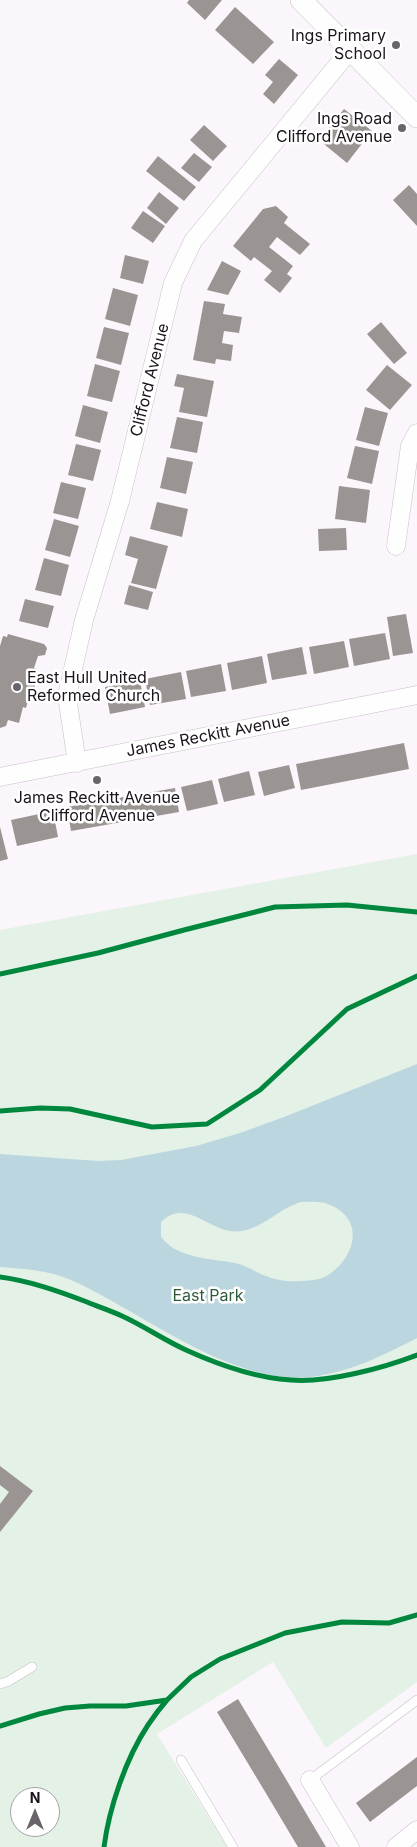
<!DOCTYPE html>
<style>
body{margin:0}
#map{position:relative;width:417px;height:1847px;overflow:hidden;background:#fbf6fb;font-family:Inter,sans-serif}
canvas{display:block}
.north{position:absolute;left:10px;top:1787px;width:50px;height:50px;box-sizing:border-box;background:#fff;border:1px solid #a4a1a5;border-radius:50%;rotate:0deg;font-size:14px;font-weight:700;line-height:20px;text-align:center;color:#1c141d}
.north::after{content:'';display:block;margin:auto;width:18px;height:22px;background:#6a636b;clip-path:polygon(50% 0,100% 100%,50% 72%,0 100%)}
</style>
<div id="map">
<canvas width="417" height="1847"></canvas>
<div class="north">N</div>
</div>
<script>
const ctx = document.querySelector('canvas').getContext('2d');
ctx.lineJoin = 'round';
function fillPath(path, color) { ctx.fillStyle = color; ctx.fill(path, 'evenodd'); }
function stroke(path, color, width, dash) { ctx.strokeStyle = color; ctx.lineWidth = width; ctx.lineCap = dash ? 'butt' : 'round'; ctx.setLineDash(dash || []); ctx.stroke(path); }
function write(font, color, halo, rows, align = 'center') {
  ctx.font = font + ' Inter,sans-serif'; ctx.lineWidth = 5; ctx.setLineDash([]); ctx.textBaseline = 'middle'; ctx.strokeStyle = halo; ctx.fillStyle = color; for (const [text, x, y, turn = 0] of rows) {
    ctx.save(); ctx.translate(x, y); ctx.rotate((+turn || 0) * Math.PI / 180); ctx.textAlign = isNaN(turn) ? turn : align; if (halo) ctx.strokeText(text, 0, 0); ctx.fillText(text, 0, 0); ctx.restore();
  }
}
const green = new Path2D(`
 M 417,854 L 417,1682 L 326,1748 L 273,1662 L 157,1734 L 227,1847 L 0,1847 L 0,930 ZM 20,1797 L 50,1797 L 50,1827 L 20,1827 Z`);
const water = new Path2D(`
 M 417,1064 L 417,1338 C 384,1355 348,1373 311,1377 C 229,1385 143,1312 71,1280 C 48,1270 24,1269 0,1267 L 0,1154 L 98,1161 L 121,1160 L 196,1146 L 240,1133 L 284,1117 ZM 301,1202 C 309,1202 320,1201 328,1204 C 357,1215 360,1242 340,1265 C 335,1270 326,1278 319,1279 C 302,1282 282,1283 266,1276 C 255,1272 246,1265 235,1263 C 210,1258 178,1259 161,1237 L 161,1222 C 185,1199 205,1227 230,1231 C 258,1235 276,1209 301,1202 Z`);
const building = new Path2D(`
 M 189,0 L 222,0 L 205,20 L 187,3 Z
 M 235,7 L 274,42 L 253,64 L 215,30 Z
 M 279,59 L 298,75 L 274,104 L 263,94 L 273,82 L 265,75 Z
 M 344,109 L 372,131 L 347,163 L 319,140 Z
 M 204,125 L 227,146 L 213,161 L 190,140 Z
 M 194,153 L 212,167 L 199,182 L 181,168 Z
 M 158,156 L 196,187 L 184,201 L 146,171 Z
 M 409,185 L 417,194 L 417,226 L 393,200 Z
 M 159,192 L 179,208 L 166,224 L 147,208 Z
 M 276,206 L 288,217 L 284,223 L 310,244 L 300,255 L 277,237 L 269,247 L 293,266 L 287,274 L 292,278 L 280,293 L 264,280 L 272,271 L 254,257 L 251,261 L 233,246 L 263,209 Z
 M 143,211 L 165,226 L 153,243 L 131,228 Z
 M 125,255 L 149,261 L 143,284 L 120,278 Z
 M 222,261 L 241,271 L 228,295 L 207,290 Z
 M 113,288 L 138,295 L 130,326 L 105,319 Z
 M 204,301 L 225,304 L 223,314 L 242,317 L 239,333 L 224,331 L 222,343 L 233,345 L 231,361 L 216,359 L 215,364 L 193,360 Z
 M 381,322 L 407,353 L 394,364 L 367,334 Z
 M 104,327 L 129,333 L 121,365 L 96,358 Z
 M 95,364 L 120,371 L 112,402 L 87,396 Z
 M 387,365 L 412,385 L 390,410 L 366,390 Z
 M 177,374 L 214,381 L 207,417 L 179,412 L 184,388 L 174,386 Z
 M 83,405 L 108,412 L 100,443 L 75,436 Z
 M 365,407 L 388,413 L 379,446 L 356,440 Z
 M 177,417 L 203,422 L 197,453 L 170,448 Z
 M 76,444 L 101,450 L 93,481 L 68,475 Z
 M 355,446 L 379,451 L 372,484 L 347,478 Z
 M 167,457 L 193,462 L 186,494 L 160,488 Z
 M 61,482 L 86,488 L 78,519 L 53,513 Z
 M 339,486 L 370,490 L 366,523 L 335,519 Z
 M 157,502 L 188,509 L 182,537 L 150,529 Z
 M 54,519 L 79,526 L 70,557 L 45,550 Z
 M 346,528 L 347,550 L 319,551 L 318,529 Z
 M 130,536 L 168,546 L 156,589 L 131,583 L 138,559 L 125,555 Z
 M 44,558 L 69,565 L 61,596 L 35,590 Z
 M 129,585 L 153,592 L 148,610 L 124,604 Z
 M 25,599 L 54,606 L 48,628 L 19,621 Z
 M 406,614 L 413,653 L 393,656 L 387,617 Z
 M 385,633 L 390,659 L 354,666 L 349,639 Z
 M 8,634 L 44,644 L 47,648 L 45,655 L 38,656 L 34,668 L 37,669 L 34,680 L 36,681 L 33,695 L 30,694 L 26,708 L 23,707 L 19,723 L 8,720 L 6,726 L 0,728 L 0,646 L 3,636 L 7,637 Z
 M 344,641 L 349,667 L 314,674 L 309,647 Z
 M 302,647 L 307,674 L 272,680 L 267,654 Z
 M 262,656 L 267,683 L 232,690 L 227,663 Z
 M 221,664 L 226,691 L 191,697 L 186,671 Z
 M 181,672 L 186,699 L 150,705 L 145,679 Z
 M 140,681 L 145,707 L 110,714 L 105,687 Z
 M 404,743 L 409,769 L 301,790 L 296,764 Z
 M 289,765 L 295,788 L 264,796 L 258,772 Z
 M 249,771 L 255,795 L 224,802 L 218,779 Z
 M 212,780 L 218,804 L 187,811 L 181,787 Z
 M 175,788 L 179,812 L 71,831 L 67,807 Z
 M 53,811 L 58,837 L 17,846 L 11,820 Z
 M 0,827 L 8,859 L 0,861 Z
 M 0,1466 L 33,1491 L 0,1532 L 0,1504 L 9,1492 L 0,1485 Z
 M 238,1699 L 280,1769 L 326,1847 L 298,1847 L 267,1795 L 217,1712 Z
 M 417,1757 L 417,1786 L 370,1822 L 356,1803 Z`);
const service = new Path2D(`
 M 0,1684 L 7,1682 L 32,1667
 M 181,1760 L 233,1847
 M 310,1780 L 417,1700`);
const minor = new Path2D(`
 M 396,546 L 410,446 L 417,433
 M 77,763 L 67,696 L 84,620 L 120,501 L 173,283 L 193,241 L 351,49
 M 0,777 L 417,695
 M 310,1780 L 350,1847
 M 396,1847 L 417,1830`);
const tertiary = new Path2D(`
 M 301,0 L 417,117`);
const cycleway = new Path2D(`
 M 0,974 L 98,953 L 184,930 L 275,907 L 347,905 L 417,912
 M 0,1111 L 40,1108 L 70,1109 L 152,1127 L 207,1124 L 260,1090 L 347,1009 L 417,976
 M 0,1277 C 30,1281 58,1291 87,1302 C 99,1307 111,1311 122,1316 C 144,1326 164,1340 186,1350 C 219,1365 255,1378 291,1380 C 328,1383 383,1368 417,1355
 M 0,1726 L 39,1714 L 65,1708 L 90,1706 L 126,1706 L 167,1700 L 191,1677 L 220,1659 L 285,1633 L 342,1622 L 389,1623 L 417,1615
 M 104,1847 C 109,1808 126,1758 148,1725 C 154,1716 160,1708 167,1700`);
const markers = [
 [396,45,5,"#6a636b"],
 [402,128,5,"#6a636b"],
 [17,687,5,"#6a636b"],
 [97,780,5,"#6a636b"]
];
const poiNames = [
 ["Ings Primary",386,36],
 ["School",386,54],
 ["Ings Road",392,119],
 ["Clifford Avenue",392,137],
 ["East Hull United",27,678,"left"],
 ["Reformed Church",27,696,"left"],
 ["James Reckitt Avenue",97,798,"center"],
 ["Clifford Avenue",97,816,"center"]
];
const streetNames = [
 ["Clifford Avenue",150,380,-76],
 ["James Reckitt Avenue",208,736,-11]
];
const parkNames = [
 ["East Park",208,1296]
];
fillPath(green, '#e3f1e7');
fillPath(water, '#bcd6e0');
fillPath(building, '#9a9592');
stroke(service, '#c6c0c7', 10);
stroke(minor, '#c6c0c7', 19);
stroke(tertiary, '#c6c0c7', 22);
stroke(service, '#fefefe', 9);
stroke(minor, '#fefefe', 18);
stroke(tertiary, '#fefefe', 21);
stroke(cycleway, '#00873e', 5);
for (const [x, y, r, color] of markers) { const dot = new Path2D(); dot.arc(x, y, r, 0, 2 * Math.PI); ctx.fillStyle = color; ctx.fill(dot); stroke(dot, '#fff', 2); }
write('16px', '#1c141d', '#fff', poiNames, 'right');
write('16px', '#1c141d', '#fff', streetNames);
write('16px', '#2d5c3b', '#fff', parkNames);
</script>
